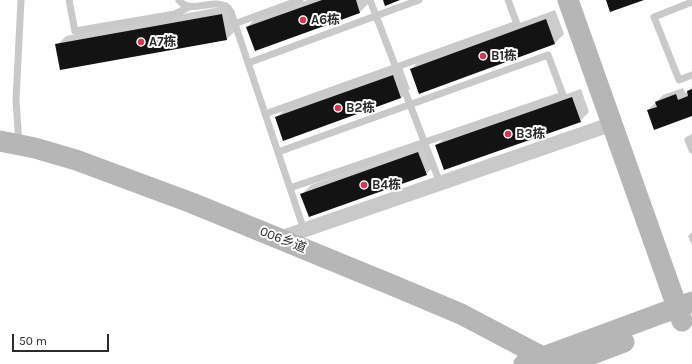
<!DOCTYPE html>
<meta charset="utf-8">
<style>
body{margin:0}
#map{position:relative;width:692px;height:364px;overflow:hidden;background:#fff;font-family:Karla,sans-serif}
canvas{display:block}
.scale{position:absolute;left:12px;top:334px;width:97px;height:18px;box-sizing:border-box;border:2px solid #2c2c2c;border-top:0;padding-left:5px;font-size:12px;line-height:14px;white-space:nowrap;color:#2c2c2c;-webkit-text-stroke:3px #fff;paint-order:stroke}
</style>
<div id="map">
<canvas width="692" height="364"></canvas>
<div class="scale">50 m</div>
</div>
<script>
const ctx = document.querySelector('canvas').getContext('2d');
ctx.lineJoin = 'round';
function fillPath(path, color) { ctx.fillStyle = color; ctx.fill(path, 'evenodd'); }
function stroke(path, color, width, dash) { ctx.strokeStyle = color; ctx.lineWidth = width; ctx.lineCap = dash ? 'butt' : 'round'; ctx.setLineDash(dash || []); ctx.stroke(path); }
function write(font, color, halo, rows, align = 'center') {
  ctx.font = font + ' Karla,"Noto Sans SC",sans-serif'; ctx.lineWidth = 4; ctx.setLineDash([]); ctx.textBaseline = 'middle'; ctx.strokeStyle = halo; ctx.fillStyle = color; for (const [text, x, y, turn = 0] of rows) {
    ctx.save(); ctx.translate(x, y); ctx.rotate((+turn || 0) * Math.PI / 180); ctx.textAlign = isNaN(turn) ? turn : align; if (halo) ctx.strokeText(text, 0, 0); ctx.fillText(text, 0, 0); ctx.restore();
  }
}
const shadow = new Path2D(`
 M 308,0 L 368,0 L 369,3 L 360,12 L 256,50 L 247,27 L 256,18 Z
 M 231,5 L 236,30 L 227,39 L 57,45 L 66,36 Z
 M 555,10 L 564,34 L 555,43 L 420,93 L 411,69 L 420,60 Z
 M 402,67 L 410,89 L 401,98 L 276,118 L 285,109 Z
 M 692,87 L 692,115 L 648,110 L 663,95 L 683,88 L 685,93 L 688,92 Z
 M 581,89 L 589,112 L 580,121 L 437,145 L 446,136 Z
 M 427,143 L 435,165 L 426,174 L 302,194 L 311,185 Z
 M 692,232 L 692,246 L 688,236 Z`);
const building = new Path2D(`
 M 322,0 L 356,0 L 360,13 L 255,51 L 246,27 Z
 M 383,0 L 400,0 L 385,6 Z
 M 606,0 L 644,0 L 610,12 Z
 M 222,14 L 227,40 L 60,70 L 55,44 Z
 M 546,19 L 555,44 L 419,94 L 410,69 Z
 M 393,75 L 401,98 L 283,141 L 275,117 Z
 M 692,89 L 692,116 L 654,130 L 647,110 L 657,107 L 655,102 L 676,94 L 678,100 L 688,96 L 687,91 Z
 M 572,97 L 581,122 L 444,170 L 435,145 Z
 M 418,152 L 427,175 L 309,217 L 300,194 Z`);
const lane = new Path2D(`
 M 69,0 L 75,31 L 175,14 L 189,7
 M 179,0 C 187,12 203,4 216,4 C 219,4 222,5 226,6 L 231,12 L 304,230
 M 370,0 L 440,183
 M 692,2 L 654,17 L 679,80 L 692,75
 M 234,24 L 300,0
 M 248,63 L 419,0
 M 265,114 L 517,24 L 508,0
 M 692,138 L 688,140 L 692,150
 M 19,144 L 16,100 L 21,0
 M 278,152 L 548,55 L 563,95 L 290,188`);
const street = new Path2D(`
 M 278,239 L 612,124`);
const secondary = new Path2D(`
 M 568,0 L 682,321
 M 0,141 L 35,148 L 76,160 L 192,203 L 392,285 L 461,314 L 556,364
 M 524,364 L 692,302
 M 566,364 L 624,342`);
const markers = [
 [303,20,4,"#db3554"],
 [141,42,4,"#db3554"],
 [483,56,4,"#db3554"],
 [338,108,4,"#db3554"],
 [508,134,4,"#db3554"],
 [364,185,4,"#db3554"]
];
const poiNames = [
 ["A6栋",311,20],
 ["A7栋",149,42],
 ["B1栋",491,56],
 ["B2栋",346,108],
 ["B3栋",516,134],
 ["B4栋",372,185]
];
const streetNames = [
 ["006乡道",283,240,22]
];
fillPath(shadow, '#0003');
fillPath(building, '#131313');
stroke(lane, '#c9c9c9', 7);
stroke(street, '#c9c9c9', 15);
stroke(secondary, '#b6b6b6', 21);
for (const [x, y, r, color] of markers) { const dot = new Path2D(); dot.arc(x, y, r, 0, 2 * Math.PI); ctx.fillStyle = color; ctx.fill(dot); stroke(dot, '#fff', 1.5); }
write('bold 13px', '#2c2c2c', '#fff', poiNames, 'left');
write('13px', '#2c2c2c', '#fff', streetNames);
</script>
